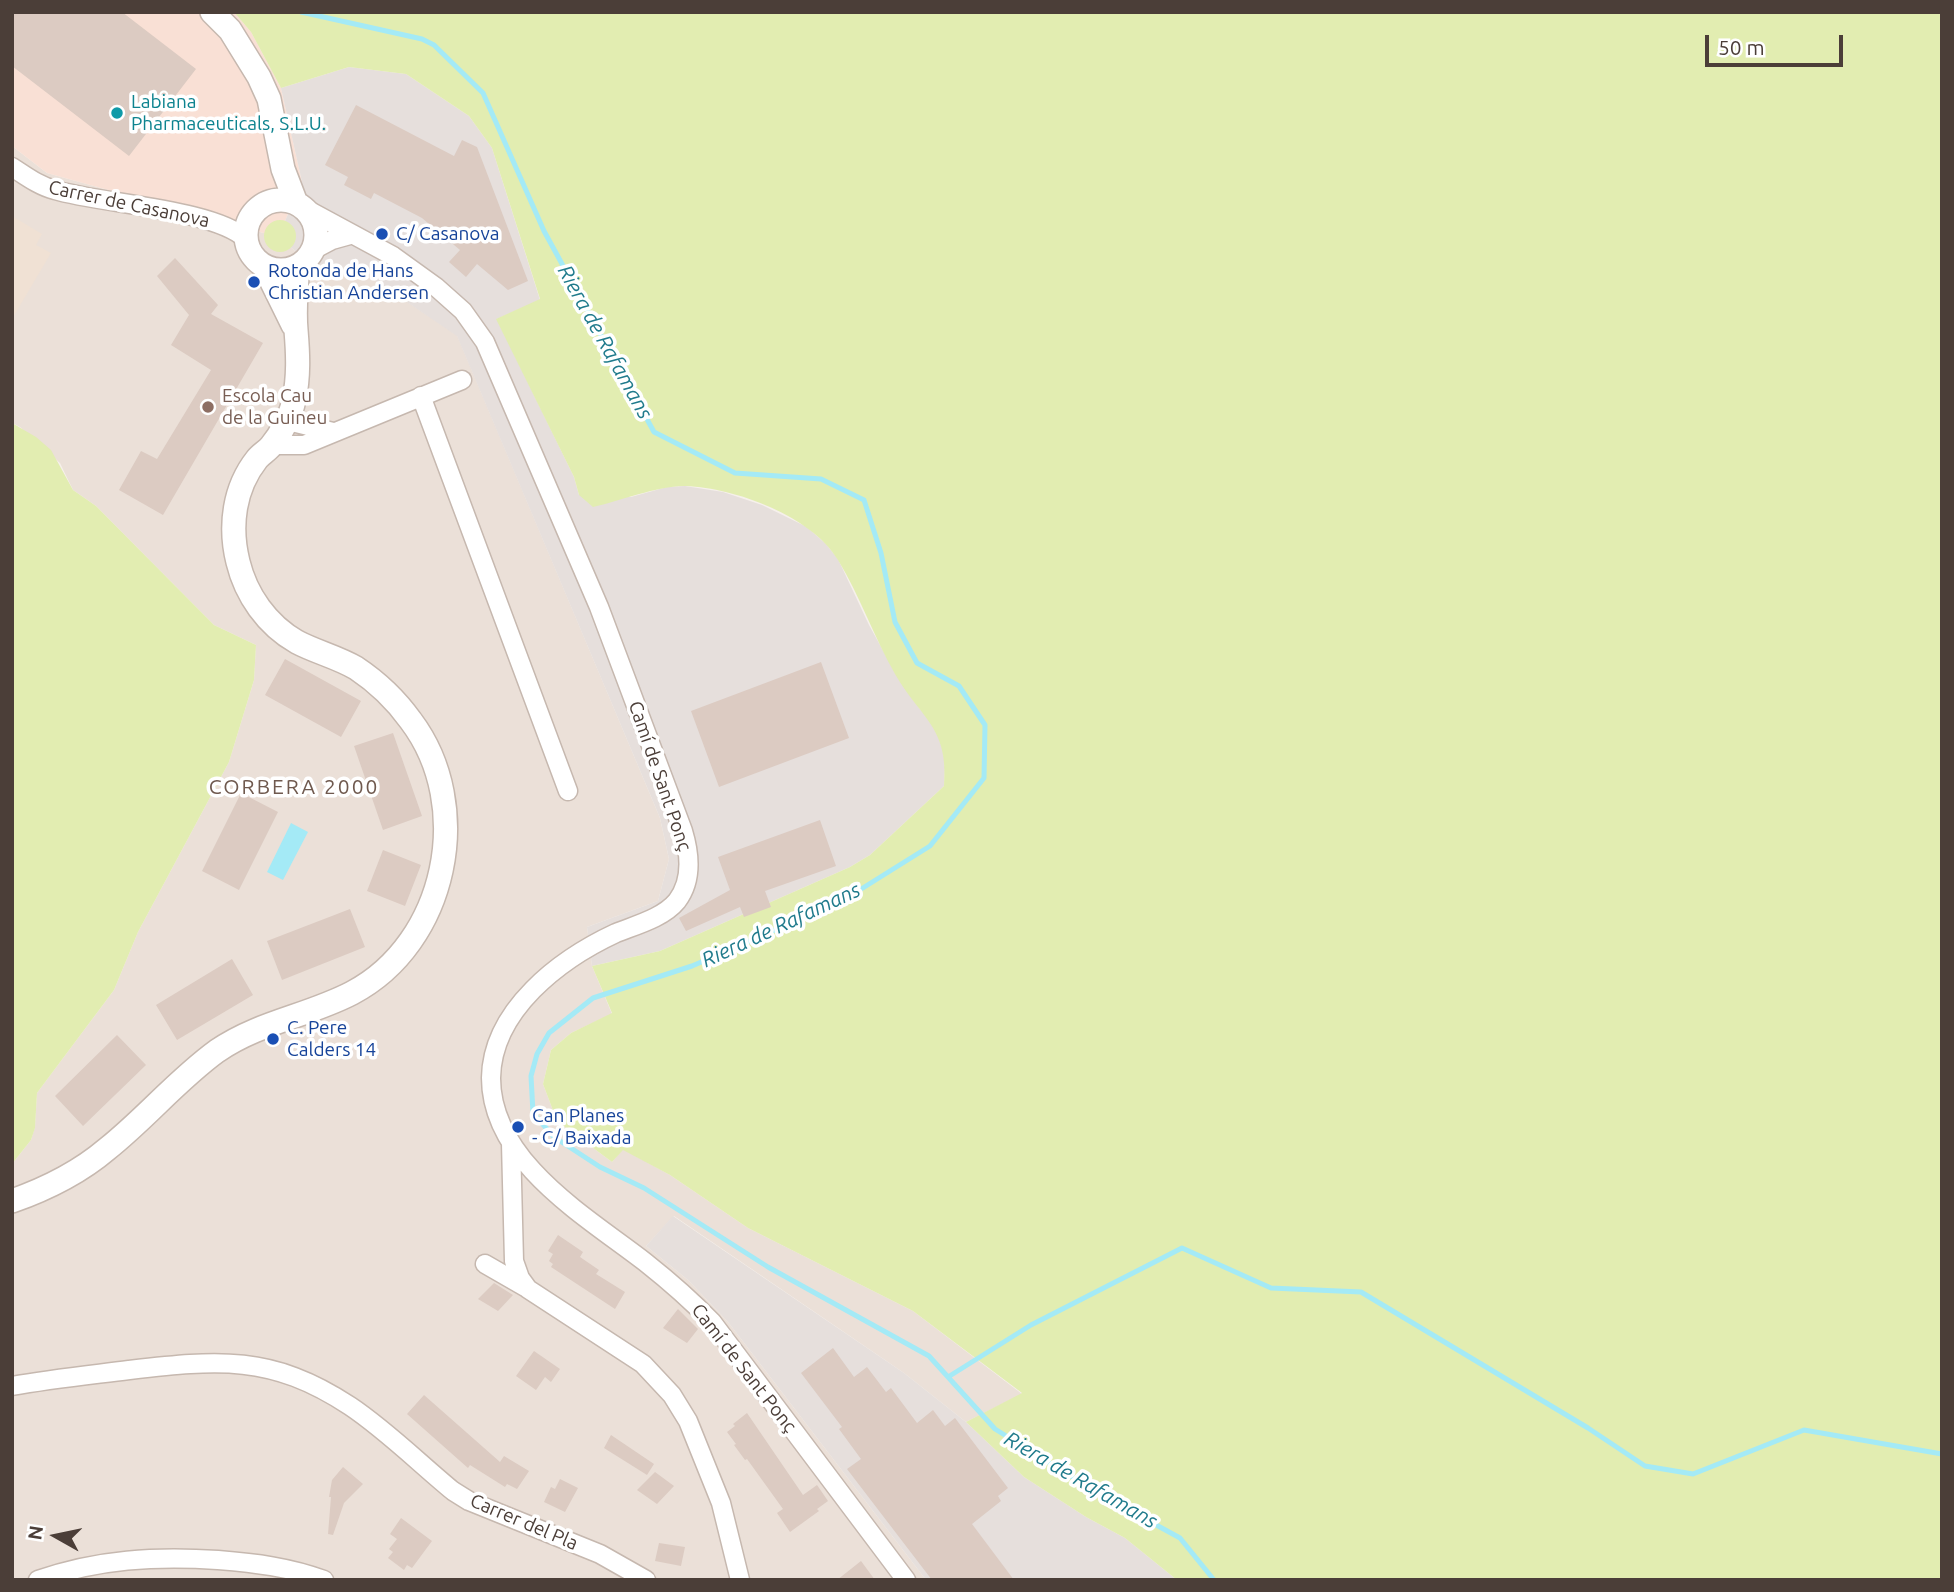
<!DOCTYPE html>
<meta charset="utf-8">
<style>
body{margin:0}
#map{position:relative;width:1954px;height:1592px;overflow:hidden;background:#f6f0eb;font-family:Ubuntu,sans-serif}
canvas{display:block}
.frame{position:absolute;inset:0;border:14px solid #4b3e38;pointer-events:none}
.north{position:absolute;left:21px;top:1501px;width:70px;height:70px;-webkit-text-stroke:5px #fff;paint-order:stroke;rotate:279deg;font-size:19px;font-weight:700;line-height:28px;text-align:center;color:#4b3e38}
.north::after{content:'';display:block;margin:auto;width:24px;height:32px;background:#4b3e38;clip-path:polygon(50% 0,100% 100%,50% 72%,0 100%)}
.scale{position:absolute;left:1705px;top:35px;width:138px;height:32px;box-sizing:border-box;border:4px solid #4b3e38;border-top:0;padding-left:9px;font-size:21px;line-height:24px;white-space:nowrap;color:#4b3e38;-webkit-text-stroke:5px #fff;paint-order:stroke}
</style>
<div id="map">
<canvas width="1954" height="1592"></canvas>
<div class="frame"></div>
<div class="north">N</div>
<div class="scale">50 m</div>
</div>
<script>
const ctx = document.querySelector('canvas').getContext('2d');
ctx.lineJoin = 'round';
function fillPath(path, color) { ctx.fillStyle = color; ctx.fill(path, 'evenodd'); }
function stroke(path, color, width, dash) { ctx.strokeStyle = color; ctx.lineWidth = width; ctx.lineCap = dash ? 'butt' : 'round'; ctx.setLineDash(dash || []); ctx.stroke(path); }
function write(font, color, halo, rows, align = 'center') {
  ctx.font = font + ' Ubuntu,sans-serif'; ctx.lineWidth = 7; ctx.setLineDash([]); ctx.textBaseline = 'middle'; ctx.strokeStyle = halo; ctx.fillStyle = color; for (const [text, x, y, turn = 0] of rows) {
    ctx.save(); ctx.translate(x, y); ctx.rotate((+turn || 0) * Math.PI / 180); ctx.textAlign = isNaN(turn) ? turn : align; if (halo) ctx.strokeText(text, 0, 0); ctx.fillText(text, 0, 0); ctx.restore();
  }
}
const residential = new Path2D(`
 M 12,146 L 47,173 L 278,237 L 321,272 L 348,267 L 376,281 L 457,335 L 660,818 L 669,859 L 658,901 L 587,927 L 592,966 L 612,1014 L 571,1033 L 551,1050 L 543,1084 L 557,1121 L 612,1162 L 623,1149 L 670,1175 L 748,1228 L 913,1311 L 1022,1394 L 966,1422 L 904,1373 L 674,1216 L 646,1246 L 688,1280 L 728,1322 L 926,1580 L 12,1580 L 12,1164 L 31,1140 L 35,1127 L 37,1093 L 114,990 L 138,932 L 229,762 L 254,680 L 256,645 L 214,625 L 96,506 L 73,490 L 60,463 L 20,427 L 12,423 Z`);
const commercial = new Path2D(`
 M 12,12 L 234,12 L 251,32 L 281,88 L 302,182 L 278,237 L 47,173 L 12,146 Z`);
const industrial = new Path2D(`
 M 349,67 L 406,74 L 469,116 L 492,148 L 540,300 L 497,319 L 574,477 L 579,495 L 631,497 L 667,487 L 685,486 L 723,492 L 762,505 L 807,527 L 826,544 L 838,559 L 869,625 L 896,674 L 920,709 L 932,722 L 943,746 L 945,767 L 944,786 L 870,855 L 850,867 L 660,951 L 592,966 L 587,927 L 658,901 L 669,859 L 660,818 L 457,336 L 376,281 L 348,267 L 321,272 L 278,237 L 302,182 L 281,88 Z
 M 673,1216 L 904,1373 L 966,1422 L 1024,1477 L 1086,1517 L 1125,1538 L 1177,1580 L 926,1580 L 728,1322 L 688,1280 L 646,1246 Z`);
const education = new Path2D(`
 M 12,216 L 42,234 L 36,245 L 51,253 L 12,319 Z`);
const green = new Path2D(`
 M 234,12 L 1942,12 L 1942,1580 L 1177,1580 L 1125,1538 L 1086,1517 L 1024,1477 L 966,1422 L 1022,1393 L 913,1311 L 748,1228 L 670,1175 L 623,1150 L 612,1162 L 557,1121 L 543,1084 L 551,1050 L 571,1033 L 612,1013 L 592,966 L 660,951 L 850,867 L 870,855 L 944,786 C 949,727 921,719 895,674 C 874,637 860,596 838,560 C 812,516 735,488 686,486 C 660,485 620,501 593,507 L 579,495 L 574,477 L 496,319 L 540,299 L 492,148 L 469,116 L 406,74 L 349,67 L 281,88 L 251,32 Z
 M264 236a16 16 0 1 1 32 0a16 16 0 1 1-32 0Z
 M 12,423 L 36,437 L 51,450 L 73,490 L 96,506 L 214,625 L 256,645 L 254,680 L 229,762 L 138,932 L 114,990 L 37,1093 L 35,1128 L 31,1140 L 12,1164 Z`);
const water = new Path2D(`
 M 291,823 L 308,832 L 283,880 L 267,872 Z`);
const stream = new Path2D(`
 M 301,12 L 422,39 L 434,45 L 483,93 L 544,231 L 654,432 L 735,473 L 821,479 L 864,500 L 881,553 L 895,622 L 917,663 L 959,686 L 985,725 L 984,778 L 930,846 L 842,901 L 692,966 L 593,998 L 549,1033 L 537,1054 L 531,1076 L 533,1113 L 554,1137 L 600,1167 L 644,1188 L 768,1267 L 929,1356 L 995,1429 L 1096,1492 L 1180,1538 L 1214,1580
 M 948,1377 L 1031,1325 L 1182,1248 L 1271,1288 L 1361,1292 L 1588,1428 L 1645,1466 L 1693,1474 L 1804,1430 L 1942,1454`);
const building = new Path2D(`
 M 12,12 L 122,12 L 196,69 L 129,156 L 12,66 Z
 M 356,105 L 454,156 L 462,140 L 477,147 L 528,281 L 508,290 L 477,264 L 466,277 L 449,262 L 460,250 L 422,218 L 374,193 L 371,199 L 344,185 L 348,177 L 325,165 Z
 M 175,258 L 218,305 L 211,314 L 263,343 L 163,515 L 119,490 L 141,451 L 157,459 L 211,370 L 171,345 L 189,315 L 157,276 Z
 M 285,659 L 361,701 L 341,737 L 265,695 Z
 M 821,662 L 849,738 L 719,787 L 691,711 Z
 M 393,733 L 422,816 L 383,830 L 354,746 Z
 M 241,793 L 278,812 L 239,890 L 202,871 Z
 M 820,820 L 836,866 L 765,891 L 771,907 L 744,917 L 740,907 L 686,931 L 679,918 L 730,890 L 718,857 Z
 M 383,850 L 421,865 L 405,906 L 367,891 Z
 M 350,909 L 365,947 L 282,980 L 267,941 Z
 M 232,959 L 253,995 L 177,1040 L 156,1005 Z
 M 117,1035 L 146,1065 L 83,1126 L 55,1096 Z
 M 558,1235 L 583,1252 L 580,1257 L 599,1270 L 596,1274 L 625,1292 L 615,1309 L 551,1267 L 553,1264 L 549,1261 L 553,1254 L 548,1251 Z
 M 494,1283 L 513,1295 L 498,1311 L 478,1299 Z
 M 678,1309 L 698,1329 L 687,1343 L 663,1328 Z
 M 833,1348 L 854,1377 L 867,1367 L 886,1392 L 891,1388 L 917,1423 L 933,1410 L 945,1426 L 955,1418 L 1008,1488 L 998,1496 L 1001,1501 L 972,1524 L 1014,1580 L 932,1580 L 847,1469 L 861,1459 L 839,1429 L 842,1427 L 801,1373 Z
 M 534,1351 L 560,1369 L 551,1382 L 545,1377 L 536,1390 L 516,1376 Z
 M 424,1395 L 500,1462 L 504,1456 L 529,1471 L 517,1489 L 507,1484 L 505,1487 L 470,1465 L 468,1468 L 407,1414 Z
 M 747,1413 L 803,1495 L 817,1485 L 828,1501 L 817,1509 L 819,1511 L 790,1532 L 777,1513 L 783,1509 L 747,1459 L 745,1460 L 734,1445 L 736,1444 L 727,1432 L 735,1426 L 733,1424 Z
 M 611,1435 L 654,1464 L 647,1475 L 604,1448 Z
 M 343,1467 L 363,1484 L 344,1503 L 333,1535 L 328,1534 L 331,1497 L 329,1497 L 332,1480 Z
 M 655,1472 L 674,1486 L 657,1504 L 637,1490 Z
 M 560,1479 L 578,1488 L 565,1512 L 544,1502 L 551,1487 L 555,1489 Z
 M 401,1518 L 432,1541 L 412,1568 L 407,1565 L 404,1570 L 388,1558 L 393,1552 L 389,1549 L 397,1539 L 390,1534 Z
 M 659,1543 L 685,1547 L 681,1566 L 655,1561 Z
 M 861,1561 L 875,1580 L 837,1580 Z`);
const minor = new Path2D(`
 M 12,167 C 26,176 39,186 55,190 C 102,204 214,209 246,239
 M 306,209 L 393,256 L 436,287 L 463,311 L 485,342 L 599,607 L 683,831 C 690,854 693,880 677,901 C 663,918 636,925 616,933 C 560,959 492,1010 491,1078 C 491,1162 587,1217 645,1262 C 669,1281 691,1300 712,1322 L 906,1580
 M 313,250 L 332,240 L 350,235
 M 421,396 L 568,791
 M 289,415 L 296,423 L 333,432
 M 272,445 L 304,445 L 462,380
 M 511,1143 L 514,1261 L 520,1278 L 528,1289 L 643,1364 L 672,1395 L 688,1421 L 721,1503 L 740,1580
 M 485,1264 L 525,1287
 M 12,1386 C 51,1379 90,1375 129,1370 C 218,1360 271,1354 350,1406 C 386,1430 419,1463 453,1491 L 469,1501 L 600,1554 L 646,1580
 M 38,1580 C 98,1559 156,1556 218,1560 C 255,1563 289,1567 324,1580`);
const tertiary = new Path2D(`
 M 212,12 L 230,30 L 259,77 L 269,99 L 283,169 L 296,203
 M246 235a35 35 0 1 1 70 0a35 35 0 1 1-70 0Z
 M 264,266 L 293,325
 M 12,1201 C 46,1189 80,1172 107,1149 C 146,1118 177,1080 217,1051 C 259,1022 308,1016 352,993 C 447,943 475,806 411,721 C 396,700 377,682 356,668 C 337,657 316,652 297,642 C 267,625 246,595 238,562 C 229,526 234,488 257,459 C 261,454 267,451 271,446 C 281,434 291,415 294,400 C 299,376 298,354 296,330 C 294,309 296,288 298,266`);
const markers = [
 [117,113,7,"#0f9aa8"],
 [382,234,7,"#1a4fb4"],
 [254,282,7,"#1a4fb4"],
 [208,407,7,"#8d6e63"],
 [273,1039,7,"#1a4fb4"],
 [518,1127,7,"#1a4fb4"]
];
const cultureNames = [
 ["Labiana",131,102],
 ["Pharmaceuticals, S.L.U.",131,124]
];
const streetNames = [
 ["Carrer de Casanova",129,204,12],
 ["Camí de Sant Ponç",660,776,71],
 ["Camí de Sant Ponç",744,1368,52],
 ["Carrer del Pla",524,1522,23]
];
const transitNames = [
 ["C/ Casanova",396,234],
 ["Rotonda de Hans",268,271],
 ["Christian Andersen",268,293],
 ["C. Pere",287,1028],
 ["Calders 14",287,1050],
 ["Can Planes",532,1116],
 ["- C/ Baixada",532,1138]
];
const educationNames = [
 ["Escola Cau",222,396],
 ["de la Guineu",222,418]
];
const waterNames = [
 ["Riera de Rafamans",605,342,61],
 ["Riera de Rafamans",781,925,-25],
 ["Riera de Rafamans",1081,1480,30]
];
const neighbourhoodNames = [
 ["CORBERA 2000",294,787]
];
fillPath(residential, '#ebe0d8');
fillPath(commercial, '#f9e0d5');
fillPath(industrial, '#e6dfdc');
fillPath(education, '#f0e1d4');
fillPath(green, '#e2edb1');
fillPath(water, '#a4eaf6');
stroke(stream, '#a4eaf6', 5);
fillPath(building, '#dccbc2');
stroke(minor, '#c6b8af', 21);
stroke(tertiary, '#c6b8af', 26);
stroke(minor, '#fff', 18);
stroke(tertiary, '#fff', 23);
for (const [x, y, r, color] of markers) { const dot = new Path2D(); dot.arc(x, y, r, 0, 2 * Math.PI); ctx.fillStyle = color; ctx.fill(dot); stroke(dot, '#fff', 2.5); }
write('19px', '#0d838f', '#fff', cultureNames, 'left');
write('19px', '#4b3e38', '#fff', streetNames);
write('19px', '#164399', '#fff', transitNames, 'left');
write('19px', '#785e54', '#fff', educationNames, 'left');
write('italic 21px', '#207b8c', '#fff', waterNames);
ctx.letterSpacing = '2px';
write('21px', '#6f594e', '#fff', neighbourhoodNames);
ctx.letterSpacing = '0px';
</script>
